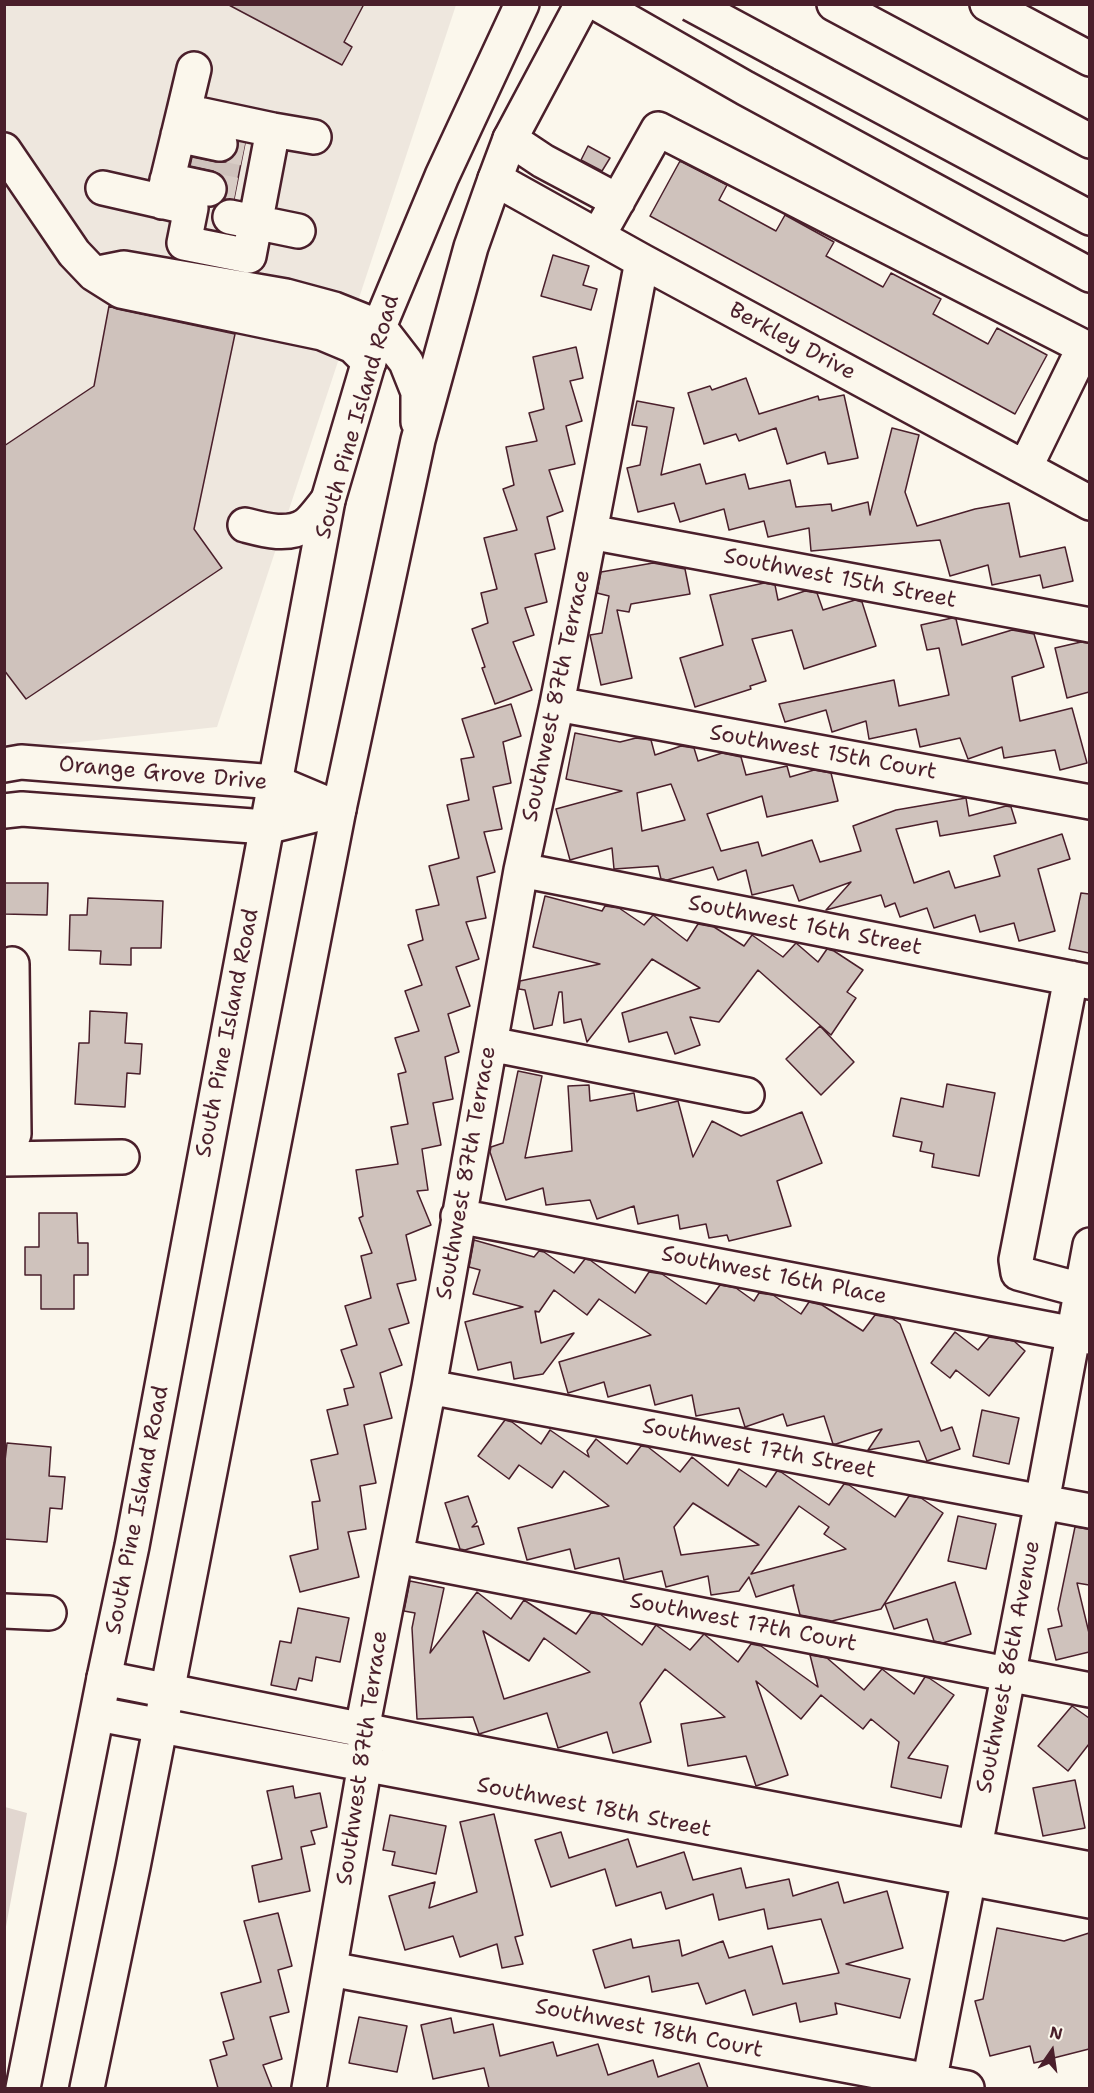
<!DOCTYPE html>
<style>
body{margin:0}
#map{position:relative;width:1094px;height:2093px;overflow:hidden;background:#fbf7ec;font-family:"Shantell Sans",sans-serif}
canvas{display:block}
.frame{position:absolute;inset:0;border:6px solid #4a1f2b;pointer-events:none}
.north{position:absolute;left:1022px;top:2021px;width:60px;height:60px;-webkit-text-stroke:4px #fbf7ec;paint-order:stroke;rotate:13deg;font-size:16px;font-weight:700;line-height:24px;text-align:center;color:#4a1f2b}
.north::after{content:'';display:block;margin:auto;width:21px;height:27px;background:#4a1f2b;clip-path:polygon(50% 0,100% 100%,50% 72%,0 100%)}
</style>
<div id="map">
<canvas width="1094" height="2093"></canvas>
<div class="frame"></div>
<div class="north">N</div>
</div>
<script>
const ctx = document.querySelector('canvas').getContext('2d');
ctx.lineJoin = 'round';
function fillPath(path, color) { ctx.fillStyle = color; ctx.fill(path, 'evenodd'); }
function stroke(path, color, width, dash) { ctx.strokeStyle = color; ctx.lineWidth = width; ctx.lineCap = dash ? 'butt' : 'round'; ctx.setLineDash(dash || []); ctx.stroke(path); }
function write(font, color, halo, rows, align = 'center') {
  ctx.font = font + ' "Shantell Sans",sans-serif'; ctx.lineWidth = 5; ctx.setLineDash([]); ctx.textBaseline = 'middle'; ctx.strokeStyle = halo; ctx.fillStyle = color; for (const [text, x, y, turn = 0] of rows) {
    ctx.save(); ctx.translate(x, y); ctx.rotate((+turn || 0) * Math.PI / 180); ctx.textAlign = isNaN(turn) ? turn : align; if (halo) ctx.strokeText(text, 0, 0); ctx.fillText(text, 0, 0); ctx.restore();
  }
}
const built = new Path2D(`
 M 4,5 L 456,5 L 217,727 L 5,750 Z`);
const green = new Path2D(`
 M 5,1807 L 27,1813 L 5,1932 L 4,1807 Z`);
const building = new Path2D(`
 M 227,4 L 364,4 L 344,42 L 352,47 L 342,65 Z
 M 238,142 L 245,143 L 234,199 L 224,199 L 227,192 L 227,184 L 222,176 L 213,171 L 190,166 L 192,157 L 216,162 L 226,162 L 234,156 L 238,148 Z
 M 588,146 L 610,158 L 602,171 L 581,160 Z
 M 680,161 L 727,185 L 719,200 L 776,231 L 785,215 L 834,242 L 826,256 L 883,287 L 891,273 L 941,299 L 933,314 L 988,344 L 997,328 L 1047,355 L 1015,414 L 650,216 Z
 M 553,255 L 589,266 L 583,285 L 597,289 L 591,310 L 541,296 Z
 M 109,306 L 117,309 L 235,334 L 194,529 L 222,568 L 26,699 L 4,670 L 4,446 L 94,386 Z
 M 576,347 L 583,378 L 570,381 L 582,421 L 566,426 L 575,464 L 549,470 L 563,511 L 547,517 L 555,549 L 535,554 L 547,602 L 525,608 L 534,635 L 513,642 L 532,690 L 495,704 L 482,668 L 485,667 L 472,629 L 488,623 L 481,593 L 497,589 L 484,538 L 517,530 L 503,489 L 514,485 L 506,447 L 537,441 L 529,413 L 544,409 L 533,357 Z
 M 746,378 L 759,414 L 818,396 L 819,400 L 844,395 L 858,458 L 828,464 L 825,452 L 787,464 L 776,428 L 739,441 L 736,434 L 704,444 L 688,393 L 710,386 L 712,390 Z
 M 637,401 L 674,408 L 661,475 L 700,464 L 706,484 L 745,474 L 749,489 L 790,480 L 796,507 L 831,504 L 832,511 L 868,502 L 870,515 L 892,428 L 919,435 L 905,492 L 917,526 L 975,509 L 1009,503 L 1020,557 L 1065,547 L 1073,581 L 1043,588 L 1040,575 L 992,585 L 988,565 L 950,576 L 940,540 L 811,551 L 809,528 L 768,537 L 764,521 L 729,530 L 724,509 L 680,522 L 674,503 L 638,512 L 627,468 L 640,465 L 647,427 L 632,425 Z
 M 653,563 L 685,569 L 690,594 L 631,604 L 629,612 L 617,610 L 632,678 L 601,685 L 590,635 L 602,633 L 609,596 L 597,593 L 601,572 Z
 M 764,583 L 775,585 L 778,600 L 805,591 L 817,593 L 823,610 L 855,600 L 862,602 L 876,646 L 804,669 L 792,630 L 752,639 L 766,681 L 750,686 L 751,689 L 695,707 L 680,658 L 723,645 L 710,595 Z
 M 952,618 L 956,619 L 962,645 L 1012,630 L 1034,634 L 1044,667 L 1012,677 L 1020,721 L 1072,708 L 1087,763 L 1060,770 L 1055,750 L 1004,758 L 1002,747 L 968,759 L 960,738 L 920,747 L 916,729 L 869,739 L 866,721 L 832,732 L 826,710 L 785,722 L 779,704 L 894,680 L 899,706 L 949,695 L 939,648 L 927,650 L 921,625 Z
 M 1081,642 L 1089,643 L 1089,692 L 1067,698 L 1055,648 Z
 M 511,704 L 521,736 L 503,742 L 511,783 L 493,787 L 502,829 L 484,832 L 495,872 L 477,877 L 486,918 L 466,922 L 479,959 L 456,967 L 470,1006 L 448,1014 L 459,1052 L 445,1057 L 453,1099 L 433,1103 L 441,1145 L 422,1149 L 428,1190 L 417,1191 L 431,1225 L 406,1235 L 416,1280 L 397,1284 L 409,1323 L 389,1329 L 402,1365 L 380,1373 L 392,1418 L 364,1425 L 376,1483 L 360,1486 L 366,1529 L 348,1532 L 359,1577 L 300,1592 L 290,1556 L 318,1549 L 312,1502 L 320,1501 L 311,1460 L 338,1454 L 327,1410 L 348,1405 L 344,1389 L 354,1387 L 341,1350 L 357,1345 L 345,1306 L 371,1298 L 361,1256 L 372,1253 L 359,1218 L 363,1216 L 356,1170 L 398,1164 L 391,1127 L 408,1124 L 398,1074 L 406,1072 L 395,1038 L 419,1031 L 405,991 L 422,985 L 408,945 L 423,940 L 416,910 L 439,905 L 429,866 L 459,858 L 447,805 L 469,800 L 461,759 L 474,757 L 462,719 Z
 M 575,733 L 620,742 L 636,738 L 651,740 L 655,755 L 681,746 L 694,748 L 698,761 L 722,753 L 741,757 L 746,775 L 787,766 L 790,777 L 814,770 L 831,773 L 838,801 L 767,817 L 762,796 L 707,814 L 721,851 L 758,842 L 762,856 L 812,840 L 820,862 L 861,851 L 853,826 L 896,810 L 966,798 L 969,816 L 1006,806 L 1011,807 L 1016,823 L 940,836 L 937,821 L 896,829 L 914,883 L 949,871 L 955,888 L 1000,876 L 994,856 L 1062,834 L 1070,859 L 1038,869 L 1055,931 L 1019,941 L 1014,923 L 980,932 L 975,915 L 934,928 L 927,908 L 900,917 L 895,903 L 885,907 L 881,895 L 826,910 L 851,882 L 799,901 L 793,885 L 752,895 L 746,870 L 718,880 L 713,867 L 667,880 L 661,879 L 658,866 L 614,869 L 612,848 L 570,860 L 556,809 L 622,791 L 566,779 ZM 671,784 L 685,820 L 642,831 L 637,793 Z
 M 4,883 L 48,883 L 47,915 L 4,914 Z
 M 1081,893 L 1089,894 L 1089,953 L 1069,949 Z
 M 545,896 L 602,911 L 605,906 L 619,908 L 644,925 L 653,915 L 687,941 L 698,924 L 714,927 L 744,946 L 752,935 L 783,957 L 796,943 L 818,962 L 827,949 L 834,951 L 863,970 L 847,992 L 856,998 L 831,1035 L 758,970 L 719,1022 L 690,1017 L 700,1045 L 675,1054 L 667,1032 L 629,1042 L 622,1013 L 700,988 L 652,959 L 587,1042 L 581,1019 L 564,1023 L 562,992 L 559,992 L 552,1025 L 534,1029 L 525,990 L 519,989 L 520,981 L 600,964 L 533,947 Z
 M 88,898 L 163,901 L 161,948 L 131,948 L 131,965 L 100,964 L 101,951 L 69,950 L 70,915 L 87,915 Z
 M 90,1011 L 127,1013 L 125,1043 L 142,1044 L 140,1074 L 127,1073 L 125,1107 L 75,1104 L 79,1043 L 89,1043 Z
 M 820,1026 L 854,1062 L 821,1095 L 786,1059 Z
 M 518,1071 L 542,1076 L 525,1158 L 572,1151 L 568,1086 L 589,1085 L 590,1101 L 634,1093 L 637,1111 L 678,1101 L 693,1157 L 712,1121 L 741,1136 L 802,1112 L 822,1163 L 777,1181 L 791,1226 L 729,1241 L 727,1235 L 709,1238 L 706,1224 L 680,1229 L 678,1215 L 638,1224 L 634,1206 L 597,1219 L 590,1200 L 546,1205 L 543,1188 L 506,1200 L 490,1152 L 491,1147 L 503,1143 Z
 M 947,1084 L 995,1093 L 979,1176 L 932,1167 L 934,1154 L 920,1151 L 922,1142 L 893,1136 L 901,1098 L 943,1107 Z
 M 39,1213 L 77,1213 L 78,1243 L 88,1243 L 88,1275 L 74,1275 L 74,1309 L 41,1309 L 41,1275 L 25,1275 L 25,1247 L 39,1247 Z
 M 474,1240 L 534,1257 L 539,1251 L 544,1252 L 574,1273 L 585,1259 L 590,1260 L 635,1293 L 649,1272 L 662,1274 L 706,1304 L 720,1285 L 736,1288 L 754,1301 L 759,1293 L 773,1295 L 801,1314 L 809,1302 L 822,1305 L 863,1331 L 875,1315 L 892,1318 L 900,1324 L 941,1431 L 952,1427 L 960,1449 L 927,1461 L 919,1441 L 868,1450 L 882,1429 L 836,1444 L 833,1444 L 824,1416 L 787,1426 L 783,1414 L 745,1427 L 739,1408 L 696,1416 L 692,1395 L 655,1405 L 650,1385 L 608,1397 L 604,1382 L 568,1393 L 559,1362 L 651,1335 L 599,1299 L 587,1315 L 554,1290 L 539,1312 L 535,1311 L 541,1343 L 574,1333 L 543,1374 L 514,1379 L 511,1362 L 478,1370 L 465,1322 L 523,1307 L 473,1294 L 480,1270 L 469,1267 Z
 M 955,1332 L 978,1350 L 989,1337 L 1014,1341 L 1025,1351 L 989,1396 L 956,1370 L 950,1378 L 931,1363 Z
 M 982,1410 L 1019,1418 L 1009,1464 L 973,1456 Z
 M 505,1420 L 512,1422 L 541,1444 L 550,1430 L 589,1457 L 587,1451 L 596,1439 L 627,1464 L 641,1446 L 648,1447 L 680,1472 L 692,1457 L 728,1486 L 739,1469 L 766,1487 L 777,1471 L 781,1472 L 829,1505 L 844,1484 L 849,1485 L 895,1517 L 909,1496 L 921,1498 L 943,1513 L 881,1609 L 832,1621 L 800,1615 L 793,1587 L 794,1585 L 756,1597 L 749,1577 L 739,1591 L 711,1595 L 708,1576 L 666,1587 L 662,1571 L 624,1580 L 619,1558 L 575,1569 L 570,1549 L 527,1560 L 518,1528 L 609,1506 L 564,1471 L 552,1488 L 519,1465 L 509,1479 L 478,1456 ZM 693,1503 L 759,1545 L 681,1555 L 674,1527 ZM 799,1506 L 829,1527 L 824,1534 L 846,1549 L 751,1574 Z
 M 7,1443 L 51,1447 L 49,1476 L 65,1477 L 62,1509 L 50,1508 L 47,1542 L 4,1539 L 4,1470 Z
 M 468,1496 L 477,1522 L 472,1527 L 478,1526 L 484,1544 L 465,1550 L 460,1549 L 445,1503 Z
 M 958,1516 L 996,1524 L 986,1569 L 948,1561 Z
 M 1075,1527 L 1089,1529 L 1089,1585 L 1077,1583 L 1089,1633 L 1089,1652 L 1056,1660 L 1048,1629 L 1062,1626 L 1058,1609 Z
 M 410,1581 L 444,1588 L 430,1653 L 477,1592 L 511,1619 L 524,1600 L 576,1634 L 591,1613 L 600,1614 L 642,1645 L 656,1625 L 690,1650 L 704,1634 L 738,1662 L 751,1644 L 761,1646 L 818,1687 L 810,1655 L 827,1658 L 864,1690 L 882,1669 L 914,1694 L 925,1677 L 929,1678 L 954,1695 L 908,1758 L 948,1766 L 941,1798 L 891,1787 L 899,1742 L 871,1719 L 863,1729 L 821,1695 L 801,1719 L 756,1681 L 788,1775 L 756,1786 L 746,1756 L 688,1766 L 681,1724 L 725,1717 L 665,1669 L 640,1703 L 651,1742 L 613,1753 L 607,1732 L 558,1748 L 547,1713 L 479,1734 L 473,1717 L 417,1719 L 412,1628 L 415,1613 L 404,1611 ZM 483,1631 L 529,1661 L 544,1638 L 590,1672 L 504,1699 Z
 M 955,1582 L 971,1634 L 943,1643 L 934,1641 L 927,1619 L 894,1629 L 885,1604 Z
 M 298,1608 L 349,1618 L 340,1662 L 316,1657 L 312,1681 L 299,1678 L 296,1690 L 271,1685 L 280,1641 L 291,1643 Z
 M 1072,1706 L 1089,1718 L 1089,1744 L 1068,1771 L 1038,1746 Z
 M 1075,1780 L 1085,1828 L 1043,1836 L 1033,1788 Z
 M 293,1786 L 295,1798 L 320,1793 L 327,1827 L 311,1831 L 315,1844 L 301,1847 L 310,1891 L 259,1902 L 252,1866 L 282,1859 L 267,1791 Z
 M 494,1814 L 523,1935 L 515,1937 L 523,1964 L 502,1968 L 497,1944 L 460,1957 L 453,1936 L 405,1950 L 389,1896 L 435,1882 L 429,1908 L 477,1892 L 460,1822 Z
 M 390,1815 L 446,1826 L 436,1874 L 392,1865 L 395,1852 L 383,1850 Z
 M 561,1832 L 569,1858 L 628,1839 L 637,1867 L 684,1852 L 693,1880 L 741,1868 L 746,1888 L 789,1879 L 793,1896 L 838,1882 L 844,1903 L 887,1891 L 903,1948 L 846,1964 L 910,1979 L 900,2018 L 835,2003 L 837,2014 L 800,2022 L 796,2003 L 753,2015 L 745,1990 L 706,2004 L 698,1983 L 652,1992 L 649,1976 L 605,1988 L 593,1950 L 631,1939 L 633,1948 L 679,1940 L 682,1956 L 723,1941 L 729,1958 L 772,1946 L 783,1984 L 839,1973 L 821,1919 L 768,1929 L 764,1909 L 719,1920 L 713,1894 L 666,1909 L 661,1892 L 616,1906 L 605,1869 L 551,1887 L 535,1840 Z
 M 278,1913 L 292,1966 L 278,1970 L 289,2012 L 270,2017 L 282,2059 L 263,2065 L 272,2088 L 218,2088 L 210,2060 L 227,2055 L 223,2042 L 234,2039 L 221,1993 L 261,1982 L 244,1921 Z
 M 997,1928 L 1064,1941 L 1089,1933 L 1089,2049 L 1034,2063 L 1030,2046 L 990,2056 L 975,2001 L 983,1999 Z
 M 359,2017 L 407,2026 L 397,2072 L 349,2063 Z
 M 451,2018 L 454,2033 L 493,2024 L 500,2056 L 553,2042 L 557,2056 L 598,2044 L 608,2075 L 653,2060 L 658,2077 L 699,2063 L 708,2088 L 489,2088 L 484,2068 L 433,2079 L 421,2025 Z`);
const minorTunnel = new Path2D(`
 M 220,144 L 244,149
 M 209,189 L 235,194`);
const minor = new Path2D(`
 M 184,111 L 194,69
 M 178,135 L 220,144
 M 510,139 L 543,161 L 618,201
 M 4,150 L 74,253 L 94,274 L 121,291 L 322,333 L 353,346 L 369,362
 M 495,179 L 642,261 L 1090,503
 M 167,180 L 209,189
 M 103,188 L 182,206
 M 162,202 L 184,111 L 273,130 L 314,137
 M 191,208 L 184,243 L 249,256 L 273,130
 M 230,217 L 298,231
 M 598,236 L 658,129 L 1090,350
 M 94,274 L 124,268 L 286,296 L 334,309 L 379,327
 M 1025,468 L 1084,347
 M 245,525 C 264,530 288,537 306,525 C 313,520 322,507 328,500
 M 590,532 L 1090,625
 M 557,704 L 1090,802
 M 4,765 L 21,762 L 275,782 L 339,809
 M 4,811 L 22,809 L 266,827 L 339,809
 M 521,870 L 1090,982
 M 1071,978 L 1016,1260 L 1018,1273 L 1081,1290
 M 490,1044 L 747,1095
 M 4,1158 L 14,1134 L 12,964
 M 4,1159 L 122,1157
 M 458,1216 L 1090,1337
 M 429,1387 L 1090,1511
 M 396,1556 L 1090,1690
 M 4,1611 L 49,1613
 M 104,1678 L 483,1754 L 1090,1869
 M 98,1714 L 1090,1901
 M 330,1969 L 967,2088
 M 309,2088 L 365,1764 L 365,1714 L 429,1387 L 521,870 L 557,704 L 642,261
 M 928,2088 L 1042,1502 L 1090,1245`);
const major = new Path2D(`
 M 598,4 L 745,88 L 1090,275
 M 379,327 L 406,362 L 418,392 L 418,422
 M 23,2088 L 104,1678 L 132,1546 L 328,500 L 379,327 L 442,176 L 522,4
 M 87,2088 L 133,1867 L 339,809 L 418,440 L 471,247 L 495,179 L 510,139 L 582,4`);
const highway = new Path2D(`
 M 834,4 L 1090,141
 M 987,4 L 1090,59
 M 782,53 L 1090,218`);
const highwayBridge = new Path2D(`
 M 691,4 L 782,53`);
const streetNames = [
 ["Berkley Drive",792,342,28],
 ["South Pine Island Road",358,417,-74],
 ["Southwest 15th Street",840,579,11],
 ["Southwest 87th Terrace",557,696,-78],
 ["Southwest 15th Court",823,753,10],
 ["Orange Grove Drive",163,774,5],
 ["Southwest 16th Street",805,926,11],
 ["South Pine Island Road",228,1033,-79],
 ["Southwest 87th Terrace",467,1173,-80],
 ["Southwest 16th Place",774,1276,11],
 ["Southwest 17th Street",759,1449,11],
 ["South Pine Island Road",138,1510,-79],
 ["Southwest 17th Court",743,1623,11],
 ["Southwest 86th Avenue",1009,1667,-79],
 ["Southwest 87th Terrace",363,1758,-82],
 ["Southwest 18th Street",594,1808,11],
 ["Southwest 18th Court",649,2029,11]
];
fillPath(built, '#eee7de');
fillPath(green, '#e2d7d0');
fillPath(building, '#cfc2bc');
stroke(building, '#4a1f2b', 1.5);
stroke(minorTunnel, '#d8ccc5', 33, [33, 16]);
stroke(minor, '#4a1f2b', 38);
stroke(major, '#4a1f2b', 38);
stroke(highway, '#4a1f2b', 38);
stroke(minor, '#fbf7ec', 33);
stroke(major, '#fbf7ec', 33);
stroke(highway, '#fbf7ec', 33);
stroke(highwayBridge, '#4a1f2b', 38, []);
stroke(highwayBridge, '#fbf7ec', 33);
write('22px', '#4a1f2b', '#fbf7ec', streetNames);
</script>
